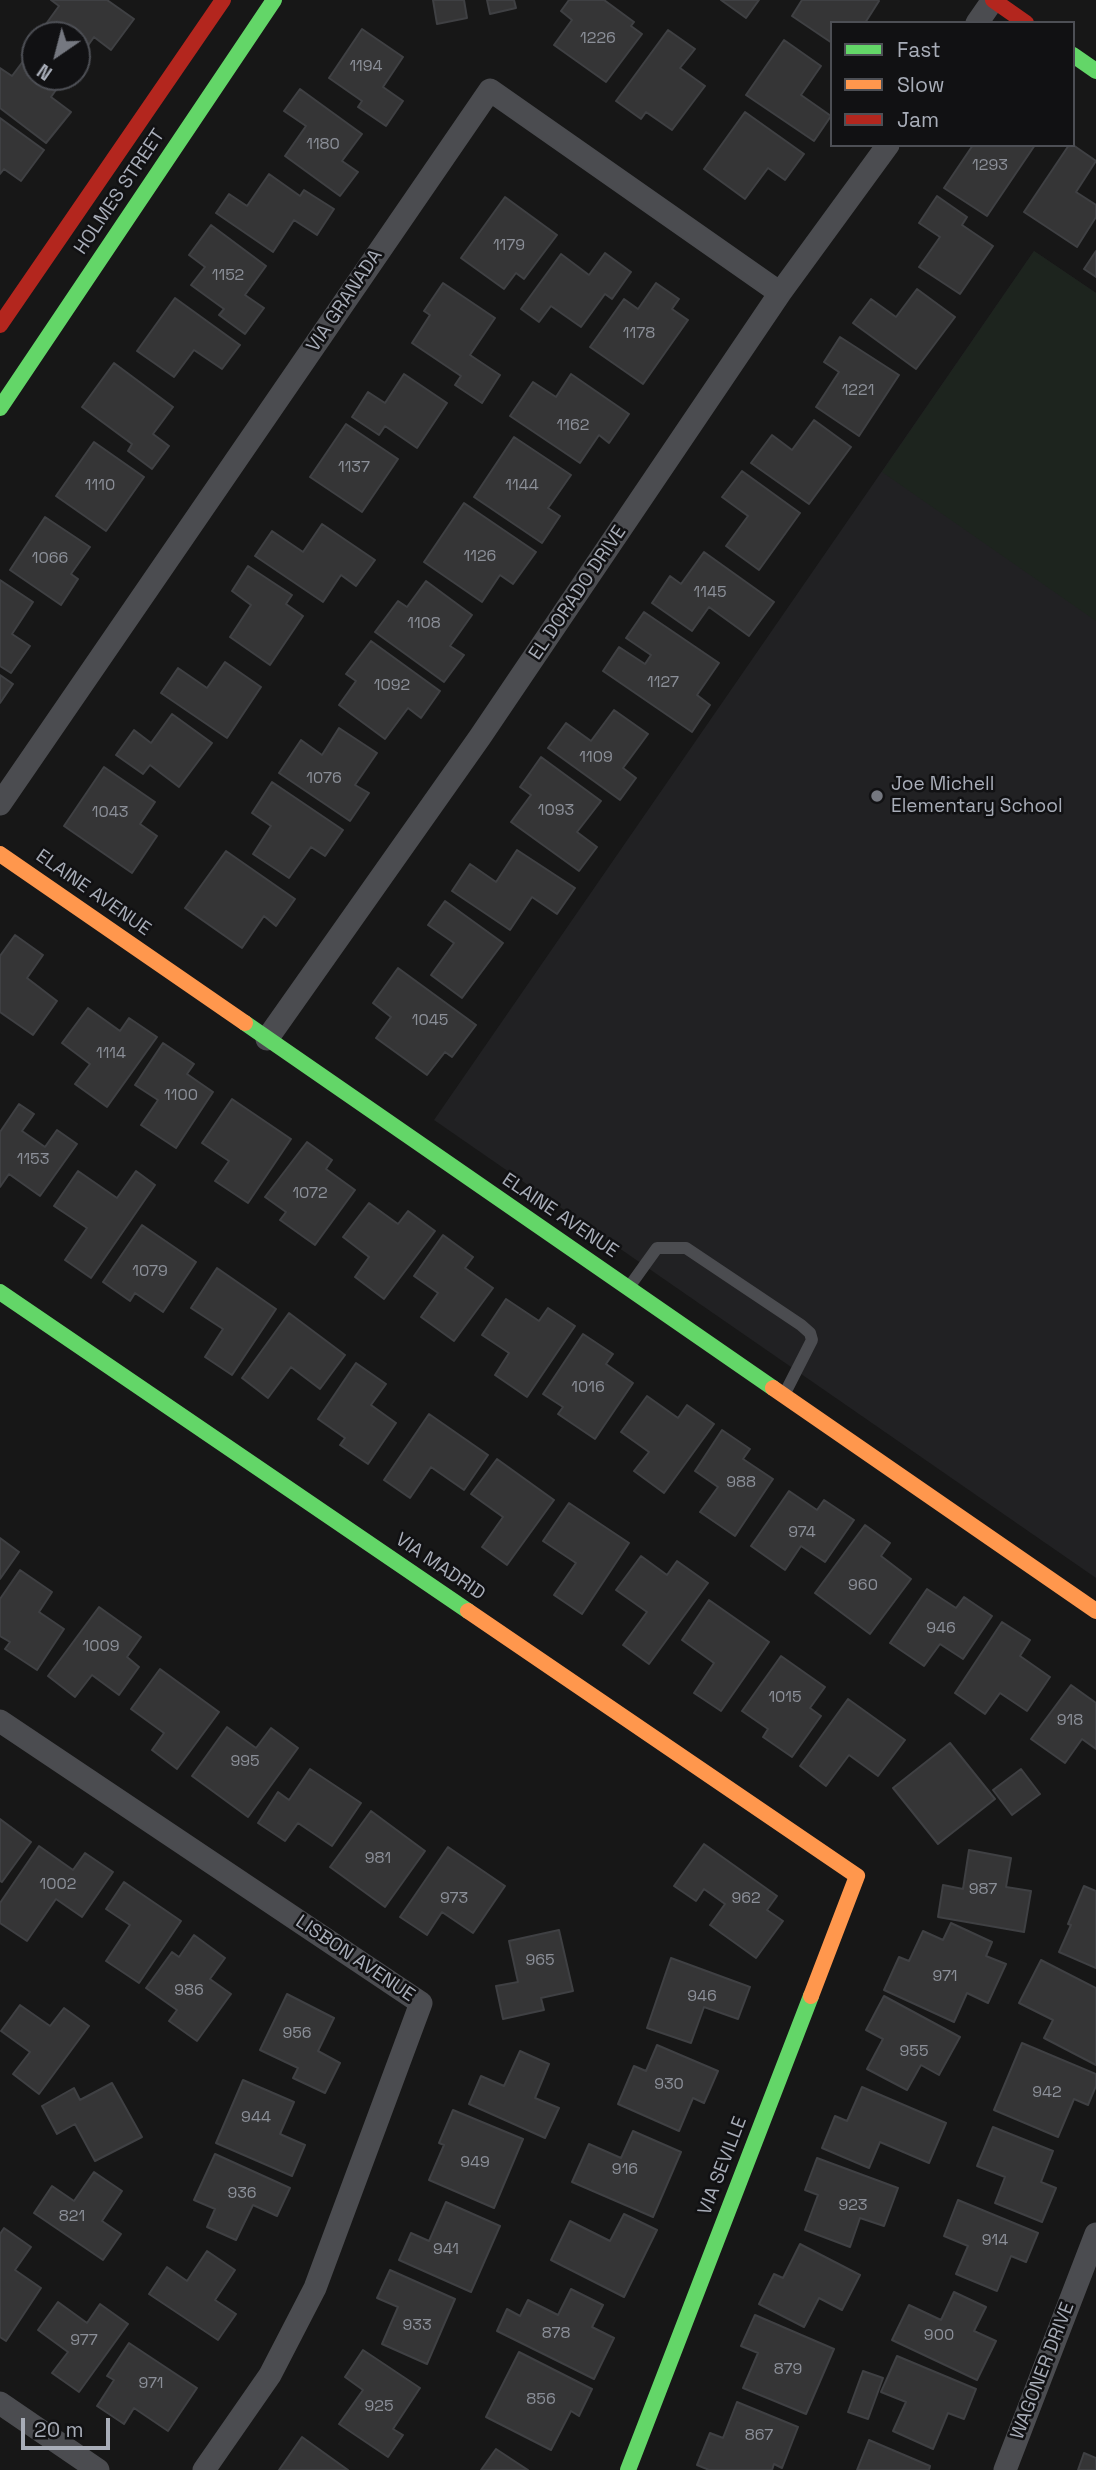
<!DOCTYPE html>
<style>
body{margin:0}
#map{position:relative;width:1096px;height:2470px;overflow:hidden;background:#171717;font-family:"Space Grotesk",sans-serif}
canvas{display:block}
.legend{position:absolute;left:830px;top:21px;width:245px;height:126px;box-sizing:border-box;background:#111113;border:2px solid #4d4f55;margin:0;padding:9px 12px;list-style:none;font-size:21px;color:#a8adb8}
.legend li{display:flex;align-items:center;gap:14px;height:35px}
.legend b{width:35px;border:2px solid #4d4f55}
.north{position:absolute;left:21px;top:21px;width:70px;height:70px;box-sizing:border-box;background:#111113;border:2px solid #4d4f55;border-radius:50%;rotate:215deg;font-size:19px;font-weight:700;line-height:28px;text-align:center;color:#a8adb8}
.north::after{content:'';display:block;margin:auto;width:24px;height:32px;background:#757880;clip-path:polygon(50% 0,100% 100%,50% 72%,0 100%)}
.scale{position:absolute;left:21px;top:2418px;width:89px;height:32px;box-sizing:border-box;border:4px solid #a8adb8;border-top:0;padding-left:9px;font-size:21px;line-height:24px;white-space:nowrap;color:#a8adb8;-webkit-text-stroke:5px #111113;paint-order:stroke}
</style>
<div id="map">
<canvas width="1096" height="2470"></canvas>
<ul class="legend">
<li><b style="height:9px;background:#63d668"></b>Fast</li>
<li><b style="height:9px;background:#ff974d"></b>Slow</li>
<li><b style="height:9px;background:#b3261e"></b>Jam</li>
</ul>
<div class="north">N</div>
<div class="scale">20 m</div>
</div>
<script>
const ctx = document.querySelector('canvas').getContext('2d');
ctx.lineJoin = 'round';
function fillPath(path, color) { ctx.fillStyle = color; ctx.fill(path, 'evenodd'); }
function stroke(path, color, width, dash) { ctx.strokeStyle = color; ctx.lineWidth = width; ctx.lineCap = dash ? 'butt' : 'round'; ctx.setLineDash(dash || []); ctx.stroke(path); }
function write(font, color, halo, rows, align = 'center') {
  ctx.font = font + ' "Space Grotesk",sans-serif'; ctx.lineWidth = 5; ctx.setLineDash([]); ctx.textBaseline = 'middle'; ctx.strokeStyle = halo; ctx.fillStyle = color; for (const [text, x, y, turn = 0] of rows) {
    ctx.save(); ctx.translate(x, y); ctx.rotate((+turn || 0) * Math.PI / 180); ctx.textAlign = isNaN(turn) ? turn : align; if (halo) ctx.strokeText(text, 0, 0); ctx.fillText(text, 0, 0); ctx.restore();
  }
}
const built = new Path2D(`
 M 1034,251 L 1096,293 L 1096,1578 L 434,1120 Z`);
const green = new Path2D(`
 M 1034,251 L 1096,293 L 1096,621 L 882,472 Z`);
const building = new Path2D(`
 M 51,0 L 107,0 L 134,19 L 111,50 L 94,37 L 77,61 L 77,35 L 38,35 L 59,6 Z
 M 433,0 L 464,0 L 467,18 L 437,24 Z
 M 487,0 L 514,0 L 516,8 L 490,14 Z
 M 569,0 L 604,0 L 634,22 L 631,26 L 642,34 L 606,82 L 554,45 L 572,20 L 561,11 Z
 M 721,0 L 759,0 L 746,18 Z
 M 802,0 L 878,0 L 879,1 L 865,23 L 832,23 L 832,43 L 792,16 Z
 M 362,29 L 403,57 L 383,87 L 403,101 L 386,126 L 358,107 L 362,101 L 329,78 Z
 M 668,30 L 695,49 L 680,68 L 705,86 L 672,130 L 646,112 L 641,119 L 616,101 Z
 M 784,40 L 821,66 L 801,95 L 831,116 L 814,141 L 746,95 Z
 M 33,48 L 35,50 L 35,77 L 65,77 L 51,97 L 71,112 L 46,143 L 0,108 L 0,68 L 12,76 Z
 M 300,89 L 362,134 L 342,161 L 358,172 L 340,196 L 285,156 L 306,126 L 284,111 Z
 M 745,112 L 804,154 L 785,180 L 768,168 L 745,199 L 704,169 Z
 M 0,118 L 44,150 L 21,181 L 4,169 L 0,174 Z
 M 973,145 L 1035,145 L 987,216 L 944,188 Z
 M 1069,145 L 1073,145 L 1096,161 L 1076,192 L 1096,205 L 1096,217 L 1077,247 L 1024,212 Z
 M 269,174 L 300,196 L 304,190 L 334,209 L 317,235 L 294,220 L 273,252 L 216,213 L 229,194 L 247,206 Z
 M 937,196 L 967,217 L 962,225 L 993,246 L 960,294 L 919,267 L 940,237 L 919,223 Z
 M 505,197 L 557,235 L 524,279 L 516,273 L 504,289 L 461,258 Z
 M 211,225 L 266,266 L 245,295 L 264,308 L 245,334 L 219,315 L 224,309 L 191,285 L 205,267 L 189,255 Z
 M 1096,251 L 1096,277 L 1084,269 Z
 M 605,253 L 631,272 L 612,299 L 605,294 L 581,327 L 551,306 L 539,322 L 521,309 L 561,254 L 589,275 Z
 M 443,283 L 495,318 L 470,355 L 500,375 L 482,403 L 455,385 L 461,376 L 412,343 L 430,315 L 424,311 Z
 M 656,283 L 679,299 L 672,309 L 688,320 L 643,384 L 590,347 L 624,299 L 638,309 Z
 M 917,289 L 955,317 L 916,369 L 853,323 L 871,299 L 896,317 Z
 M 175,298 L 240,345 L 222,369 L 194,350 L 174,377 L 137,351 Z
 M 840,337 L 899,375 L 859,436 L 816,407 L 839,372 L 824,362 Z
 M 114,363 L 173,407 L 153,434 L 169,446 L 152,469 L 128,451 L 132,444 L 82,407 Z
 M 404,374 L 447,403 L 417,448 L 385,426 L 379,435 L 352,417 L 368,392 L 385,403 Z
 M 571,374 L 629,414 L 609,443 L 599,435 L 580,463 L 510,416 L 533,382 L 556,397 Z
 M 814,420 L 851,447 L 809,504 L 751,463 L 772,435 L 792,450 Z
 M 346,424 L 398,459 L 362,512 L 310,477 Z
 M 514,437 L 571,475 L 548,508 L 560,516 L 542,543 L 474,497 Z
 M 94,442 L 144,477 L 106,531 L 56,496 Z
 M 742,471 L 800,513 L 759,570 L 726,546 L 748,516 L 722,497 Z
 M 464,503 L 536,552 L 513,584 L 500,575 L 482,602 L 424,562 Z
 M 45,517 L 90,547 L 71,574 L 78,579 L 61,605 L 10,570 Z
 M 322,524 L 375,560 L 356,586 L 341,575 L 323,602 L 255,556 L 272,531 L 303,552 Z
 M 704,552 L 774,602 L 749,636 L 709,607 L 692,631 L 652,603 L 670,576 L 681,584 Z
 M 248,566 L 292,595 L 286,604 L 303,616 L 270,665 L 230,637 L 251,605 L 232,591 Z
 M 0,580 L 33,602 L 12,634 L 30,646 L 11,673 L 0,666 Z
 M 426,581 L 472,615 L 450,646 L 464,655 L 444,682 L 375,632 L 398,601 L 407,607 Z
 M 644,612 L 719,663 L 697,695 L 710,705 L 692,732 L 603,671 L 619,647 L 645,664 L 651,655 L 626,638 Z
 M 371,641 L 440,691 L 421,718 L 408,708 L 385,739 L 339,705 L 356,681 L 346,674 Z
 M 225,662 L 261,687 L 227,738 L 161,693 L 178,668 L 207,688 Z
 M 0,675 L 13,684 L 0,703 Z
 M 614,710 L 648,734 L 623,768 L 636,778 L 620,800 L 548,748 L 566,723 L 591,741 Z
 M 172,714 L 212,743 L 179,787 L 150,765 L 143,774 L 116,755 L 134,730 L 151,743 Z
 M 339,728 L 377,753 L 355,785 L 369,793 L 350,821 L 279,773 L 301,740 L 322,755 Z
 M 541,757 L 601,801 L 577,832 L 597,847 L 579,871 L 511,822 L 531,795 L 520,787 Z
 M 104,767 L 155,802 L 140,824 L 157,836 L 132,873 L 64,826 Z
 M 272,782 L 343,830 L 325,856 L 311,847 L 289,878 L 253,854 L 271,826 L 252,813 Z
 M 517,850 L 575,888 L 557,914 L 532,897 L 510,930 L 452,891 L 470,864 L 496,882 Z
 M 226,851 L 295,899 L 276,926 L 264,916 L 242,948 L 185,908 Z
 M 445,901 L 503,943 L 462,998 L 431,975 L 454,943 L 428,925 Z
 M 15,935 L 43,955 L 27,978 L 57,1001 L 33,1035 L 0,1012 L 0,956 Z
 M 398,968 L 476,1025 L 452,1057 L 445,1052 L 427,1075 L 376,1038 L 391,1017 L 373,1003 Z
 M 88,1008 L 120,1031 L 129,1018 L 157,1037 L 107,1107 L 75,1084 L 90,1064 L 62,1043 Z
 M 163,1043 L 194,1064 L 187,1074 L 213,1092 L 176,1148 L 141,1125 L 158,1100 L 135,1085 Z
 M 232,1099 L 291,1139 L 248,1203 L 215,1181 L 229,1161 L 202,1143 Z
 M 19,1104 L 34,1114 L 22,1131 L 45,1147 L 57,1130 L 77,1144 L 40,1196 L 9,1174 L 0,1187 L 0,1132 Z
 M 307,1142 L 332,1160 L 326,1169 L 355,1190 L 315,1245 L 280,1220 L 286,1212 L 265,1197 Z
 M 78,1171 L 117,1198 L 136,1171 L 155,1185 L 91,1278 L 65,1260 L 87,1228 L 54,1206 Z
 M 369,1203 L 398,1224 L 408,1211 L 435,1231 L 384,1299 L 355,1277 L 369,1257 L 343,1237 Z
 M 142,1225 L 196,1262 L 163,1312 L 135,1293 L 130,1301 L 103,1282 Z
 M 443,1235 L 473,1257 L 465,1268 L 493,1288 L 454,1341 L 421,1317 L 438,1293 L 414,1276 Z
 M 217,1268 L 276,1309 L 232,1375 L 205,1357 L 223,1329 L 191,1308 Z
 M 506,1299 L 539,1321 L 548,1308 L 575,1326 L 527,1397 L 495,1375 L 509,1353 L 482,1335 Z
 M 289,1313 L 345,1355 L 320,1389 L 291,1367 L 268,1398 L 242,1378 Z
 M 583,1334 L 613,1354 L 606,1364 L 633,1383 L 595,1439 L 558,1414 L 563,1407 L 543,1394 Z
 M 356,1363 L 386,1384 L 371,1405 L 396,1423 L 368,1464 L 340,1445 L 345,1438 L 318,1419 Z
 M 647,1396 L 678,1418 L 687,1405 L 714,1424 L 664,1493 L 634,1471 L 649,1452 L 621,1432 Z
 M 429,1414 L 488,1455 L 464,1490 L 431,1467 L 410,1498 L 384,1480 Z
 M 722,1430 L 750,1449 L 743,1459 L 773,1479 L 735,1536 L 700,1512 L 718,1487 L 695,1471 Z
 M 497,1459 L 554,1500 L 507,1565 L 482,1547 L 503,1517 L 471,1494 Z
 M 789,1491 L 817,1510 L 824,1500 L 854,1520 L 825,1562 L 801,1546 L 785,1570 L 751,1546 Z
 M 569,1503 L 629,1543 L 582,1614 L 554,1595 L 576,1563 L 543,1541 Z
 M 865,1525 L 890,1543 L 881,1556 L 911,1579 L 870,1634 L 815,1593 Z
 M 0,1538 L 19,1552 L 0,1579 Z
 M 641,1556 L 667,1575 L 677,1561 L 708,1583 L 649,1664 L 623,1645 L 647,1612 L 616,1590 Z
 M 20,1570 L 52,1592 L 39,1612 L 64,1629 L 37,1670 L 5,1649 L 10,1642 L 0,1636 L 0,1599 Z
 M 927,1589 L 956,1608 L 964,1597 L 992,1616 L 963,1659 L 940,1644 L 924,1666 L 890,1643 Z
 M 709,1600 L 769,1642 L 721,1711 L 694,1693 L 714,1663 L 682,1640 Z
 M 99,1607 L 141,1637 L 127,1657 L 139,1667 L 119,1695 L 92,1675 L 75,1697 L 48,1676 Z
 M 1002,1622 L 1030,1640 L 1020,1656 L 1050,1677 L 1027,1711 L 1000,1693 L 985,1714 L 955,1693 Z
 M 781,1656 L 825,1687 L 810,1708 L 821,1716 L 792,1757 L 763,1737 L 768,1729 L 742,1711 Z
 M 160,1669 L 219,1712 L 177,1769 L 152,1750 L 164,1733 L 131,1709 Z
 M 1071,1685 L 1096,1703 L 1096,1749 L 1082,1739 L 1065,1763 L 1031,1739 Z
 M 848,1699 L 905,1740 L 878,1776 L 849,1755 L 826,1786 L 800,1766 Z
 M 227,1727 L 256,1748 L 271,1728 L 298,1748 L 248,1817 L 192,1776 Z
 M 950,1743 L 995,1799 L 938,1844 L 893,1788 Z
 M 310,1769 L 361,1803 L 332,1846 L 298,1823 L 285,1841 L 258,1823 L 278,1792 L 289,1800 Z
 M 1021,1769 L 1040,1794 L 1012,1815 L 993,1790 Z
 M 371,1811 L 425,1851 L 385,1907 L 330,1867 Z
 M 0,1819 L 31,1842 L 2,1882 L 0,1881 Z
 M 704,1844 L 777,1896 L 767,1910 L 783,1921 L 756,1958 L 710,1925 L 725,1904 L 704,1889 L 696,1901 L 674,1886 Z
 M 39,1846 L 73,1870 L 85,1853 L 113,1872 L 82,1917 L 56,1899 L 27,1941 L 0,1923 L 0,1903 Z
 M 448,1847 L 505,1886 L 473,1933 L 442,1912 L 427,1935 L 400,1917 Z
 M 969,1850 L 1011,1858 L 1006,1887 L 1031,1891 L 1024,1932 L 938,1917 L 943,1885 L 963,1889 Z
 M 124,1882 L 181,1921 L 139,1983 L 106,1961 L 130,1925 L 106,1909 Z
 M 1084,1886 L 1096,1891 L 1096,1968 L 1059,1952 L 1071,1925 L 1068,1924 Z
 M 951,1923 L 992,1942 L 986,1956 L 1006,1964 L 988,2003 L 967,1993 L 954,2022 L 884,1990 L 899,1957 L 909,1961 L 923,1931 L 943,1940 Z
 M 559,1930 L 573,1991 L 541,1998 L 544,2010 L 503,2019 L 496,1986 L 518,1982 L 509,1941 Z
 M 194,1935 L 225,1958 L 210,1979 L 231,1994 L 197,2041 L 169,2021 L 177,2010 L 146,1988 L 172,1952 L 179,1957 Z
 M 671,1958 L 750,1987 L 738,2019 L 704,2007 L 691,2043 L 647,2028 Z
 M 1041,1960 L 1096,1988 L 1096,2065 L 1044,2038 L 1053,2020 L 1019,2003 Z
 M 287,1994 L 334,2018 L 318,2051 L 340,2063 L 325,2093 L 293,2078 L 298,2068 L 260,2050 Z
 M 884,1996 L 960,2037 L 939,2075 L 921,2065 L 907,2090 L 867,2069 L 883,2039 L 866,2030 Z
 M 20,2005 L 50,2026 L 64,2008 L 89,2026 L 39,2094 L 13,2074 L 30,2052 L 1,2031 Z
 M 1022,2043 L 1096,2074 L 1096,2086 L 1088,2105 L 1074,2099 L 1058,2137 L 994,2110 Z
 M 657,2045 L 718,2071 L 704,2103 L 693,2098 L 679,2131 L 618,2104 L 634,2066 L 646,2071 Z
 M 520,2051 L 549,2064 L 535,2098 L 559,2108 L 545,2138 L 469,2104 L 481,2076 L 504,2086 Z
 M 243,2080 L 294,2102 L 280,2134 L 305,2145 L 292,2176 L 216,2143 Z
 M 112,2083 L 142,2137 L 95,2161 L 75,2124 L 57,2134 L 42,2106 L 74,2088 L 80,2100 Z
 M 862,2087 L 946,2123 L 929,2163 L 880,2142 L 869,2168 L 822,2148 L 835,2116 L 847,2121 Z
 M 453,2110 L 523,2139 L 494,2208 L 429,2180 L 444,2145 L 439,2143 Z
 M 993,2127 L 1053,2151 L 1041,2182 L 1056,2188 L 1042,2222 L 995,2203 L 1005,2177 L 977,2166 Z
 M 633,2131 L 681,2152 L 653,2217 L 572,2182 L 589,2144 L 621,2158 Z
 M 215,2154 L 290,2188 L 277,2216 L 253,2205 L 236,2240 L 207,2227 L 215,2209 L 194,2200 Z
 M 817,2158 L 898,2188 L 884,2226 L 860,2218 L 850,2247 L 805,2230 L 818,2195 L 805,2190 Z
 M 94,2172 L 122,2191 L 102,2221 L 121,2234 L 103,2260 L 34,2213 L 52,2186 L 74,2201 Z
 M 958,2200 L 1038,2233 L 1026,2262 L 1011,2256 L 997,2291 L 956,2274 L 968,2246 L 944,2236 Z
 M 446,2202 L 500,2226 L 471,2292 L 399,2260 L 411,2233 L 429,2241 Z
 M 624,2214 L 657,2230 L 624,2297 L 551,2260 L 570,2221 L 610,2241 Z
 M 4,2228 L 31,2247 L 15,2270 L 41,2288 L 6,2341 L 0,2337 L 0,2234 Z
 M 800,2244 L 860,2275 L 842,2310 L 819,2298 L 804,2327 L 759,2304 L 774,2274 L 783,2278 Z
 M 207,2251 L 235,2270 L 215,2300 L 236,2314 L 218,2340 L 149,2294 L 167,2267 L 187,2281 Z
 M 390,2270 L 455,2299 L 427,2364 L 382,2344 L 398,2307 L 377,2298 Z
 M 571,2289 L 603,2305 L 592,2327 L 614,2338 L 594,2379 L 497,2331 L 507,2309 L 520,2316 L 528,2300 L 558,2315 Z
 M 954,2292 L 986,2307 L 974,2331 L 996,2341 L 977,2380 L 892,2340 L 909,2305 L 941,2320 Z
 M 58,2302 L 87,2323 L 100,2304 L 128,2324 L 79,2392 L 52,2373 L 68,2352 L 38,2330 Z
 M 755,2315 L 834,2349 L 806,2414 L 743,2388 L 758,2353 L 741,2346 Z
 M 129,2343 L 197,2388 L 168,2431 L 134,2408 L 124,2424 L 97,2406 L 114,2380 L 107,2376 Z
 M 363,2350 L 420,2388 L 393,2429 L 403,2435 L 388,2457 L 339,2424 L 363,2390 L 345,2377 Z
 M 519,2352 L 592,2389 L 579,2416 L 571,2411 L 551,2450 L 486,2417 Z
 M 897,2356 L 976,2389 L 964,2419 L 948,2413 L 933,2449 L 893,2431 L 906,2402 L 881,2392 Z
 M 863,2371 L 883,2378 L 868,2419 L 848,2412 Z
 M 737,2402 L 798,2427 L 782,2468 L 774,2464 L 772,2470 L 709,2470 L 697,2465 L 710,2433 L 723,2438 Z
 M 302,2437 L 348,2470 L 279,2470 Z
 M 869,2440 L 930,2466 L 929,2470 L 857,2470 Z
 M 496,2449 L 528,2470 L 481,2470 Z
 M 1084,2453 L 1096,2458 L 1096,2470 L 1078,2470 Z`);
const lane = new Path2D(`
 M 629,1287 L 657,1248 L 686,1248 L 801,1325 L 810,1333 L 812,1340 L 784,1395`);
const street = new Path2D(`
 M 977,23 L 993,0
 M 0,804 L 490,90 L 780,293
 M 267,1039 L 480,737 L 780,293 L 888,145
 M 0,1721 L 421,2003 L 315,2288 L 270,2375 L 204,2470
 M 0,2403 L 98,2470
 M 1005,2470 L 1096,2234`);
const fast = new Path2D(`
 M 1073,55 L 1096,71
 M 0,408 L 274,0
 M 245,1023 L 773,1388
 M 0,1292 L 468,1611
 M 628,2470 L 811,1996`);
const slow = new Path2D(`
 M 0,854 L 245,1023
 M 773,1388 L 1096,1611
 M 468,1611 L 857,1876 L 811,1996`);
const jam = new Path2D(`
 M 993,0 L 1026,23
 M 0,325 L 223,0`);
const markers = [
 [877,796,7,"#757880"]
];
const numberNames = [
 ["1226",598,39],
 ["1194",366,67],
 ["1180",323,145],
 ["1293",990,166],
 ["1179",509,246],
 ["1152",228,276],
 ["1178",639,334],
 ["1221",858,391],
 ["1162",573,426],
 ["1137",354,468],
 ["1110",100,486],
 ["1144",522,486],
 ["1126",480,557],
 ["1066",50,559],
 ["1145",710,593],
 ["1108",424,624],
 ["1127",663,683],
 ["1092",392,686],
 ["1109",596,758],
 ["1076",324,779],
 ["1093",556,811],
 ["1043",110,813],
 ["1045",430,1021],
 ["1114",111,1054],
 ["1100",181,1096],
 ["1153",33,1160],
 ["1072",310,1194],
 ["1079",150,1272],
 ["1016",588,1388],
 ["988",741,1483],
 ["974",802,1533],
 ["960",863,1586],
 ["946",941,1629],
 ["1009",101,1647],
 ["1015",785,1698],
 ["918",1070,1721],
 ["995",245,1762],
 ["981",378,1859],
 ["1002",58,1885],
 ["987",983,1890],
 ["973",454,1899],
 ["962",746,1899],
 ["965",540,1961],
 ["971",945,1977],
 ["986",189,1991],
 ["946",702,1997],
 ["956",297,2034],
 ["955",914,2052],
 ["930",669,2085],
 ["942",1047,2093],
 ["944",256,2118],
 ["949",475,2163],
 ["916",625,2170],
 ["936",242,2194],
 ["923",853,2206],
 ["821",72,2217],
 ["914",995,2241],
 ["941",446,2250],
 ["933",417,2326],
 ["878",556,2334],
 ["900",939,2336],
 ["977",84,2341],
 ["879",788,2370],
 ["971",151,2384],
 ["856",541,2400],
 ["925",379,2407],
 ["867",759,2436]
];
const streetNames = [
 ["HOLMES STREET",120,192,-56],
 ["VIA GRANADA",345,301,-56],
 ["EL DORADO DRIVE",578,593,-56],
 ["ELAINE AVENUE",93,893,35],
 ["ELAINE AVENUE",560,1216,34],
 ["VIA MADRID",440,1567,34],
 ["LISBON AVENUE",355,1959,34],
 ["VIA SEVILLE",723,2166,-69],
 ["WAGONER DRIVE",1043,2371,-69]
];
const poiNames = [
 ["Joe Michell",891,785],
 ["Elementary School",891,807]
];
fillPath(built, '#212123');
fillPath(green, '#1d241e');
fillPath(building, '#353536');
stroke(building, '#3f4043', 2);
stroke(lane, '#4b4c50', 12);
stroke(street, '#4b4c50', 23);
stroke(fast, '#63d668', 16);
stroke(slow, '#ff974d', 16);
stroke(jam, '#b3261e', 16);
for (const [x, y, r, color] of markers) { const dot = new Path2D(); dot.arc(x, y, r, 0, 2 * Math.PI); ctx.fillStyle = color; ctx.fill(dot); stroke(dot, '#111113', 2.5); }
write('16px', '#8b8f98', null, numberNames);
write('19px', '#a8adb8', '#111113', streetNames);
write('19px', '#a8adb8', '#111113', poiNames, 'left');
</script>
